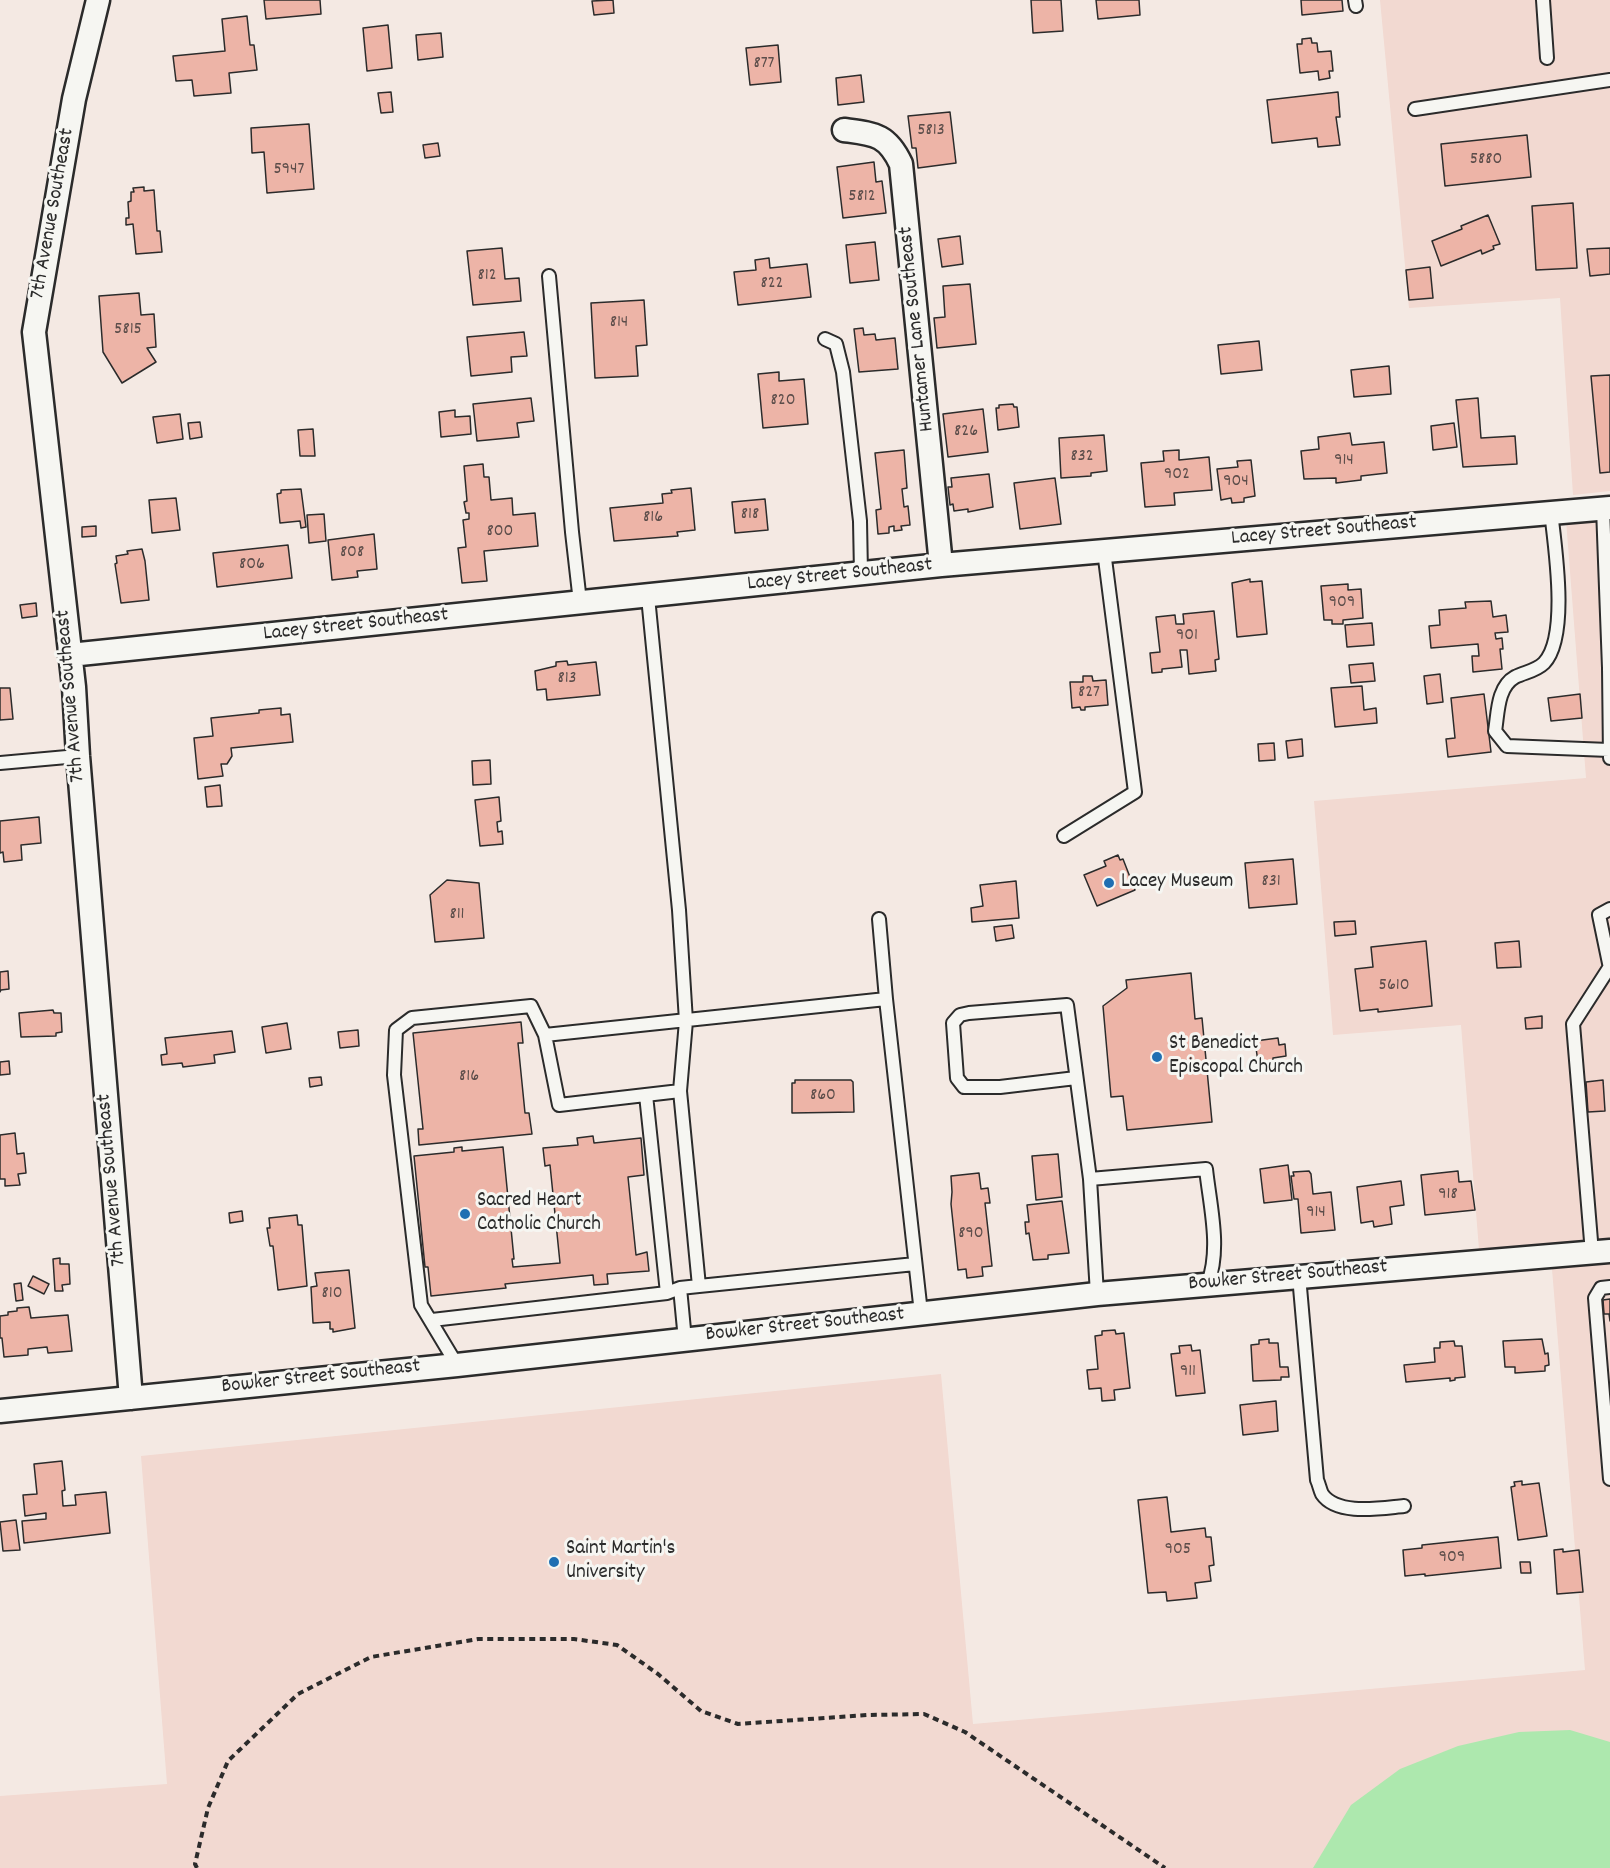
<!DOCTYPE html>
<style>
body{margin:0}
canvas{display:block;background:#f4e9e3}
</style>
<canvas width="1610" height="1868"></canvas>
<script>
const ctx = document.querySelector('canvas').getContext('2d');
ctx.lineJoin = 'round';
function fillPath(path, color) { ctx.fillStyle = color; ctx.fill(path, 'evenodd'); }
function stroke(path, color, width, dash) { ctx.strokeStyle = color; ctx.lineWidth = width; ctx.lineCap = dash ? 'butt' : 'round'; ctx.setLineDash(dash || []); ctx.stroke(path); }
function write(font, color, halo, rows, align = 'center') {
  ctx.font = font + ' Dekko,sans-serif'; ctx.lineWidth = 6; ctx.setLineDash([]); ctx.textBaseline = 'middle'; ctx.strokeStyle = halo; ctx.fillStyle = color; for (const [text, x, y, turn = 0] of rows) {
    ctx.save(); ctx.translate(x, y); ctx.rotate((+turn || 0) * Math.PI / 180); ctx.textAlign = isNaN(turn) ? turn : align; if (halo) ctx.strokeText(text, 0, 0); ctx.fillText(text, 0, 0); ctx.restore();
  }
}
const built = new Path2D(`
 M 1380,0 L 1610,0 L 1610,491 L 1573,495 L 1560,298 L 1409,308 Z
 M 1610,517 L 1610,1868 L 0,1868 L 0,1796 L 167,1784 L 141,1456 L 941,1374 L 973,1724 L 1585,1670 L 1551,1257 L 1480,1262 L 1461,1025 L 1333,1035 L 1314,801 L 1586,778 L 1566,520 Z`);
const green = new Path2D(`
 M 1570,1730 L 1610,1742 L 1610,1868 L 1313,1868 L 1351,1805 L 1400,1769 L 1458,1746 L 1519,1732 Z`);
const building = new Path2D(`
 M 264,0 L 320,0 L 321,14 L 266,19 Z
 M 613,0 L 614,13 L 594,15 L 592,1 Z
 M 1031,0 L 1061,0 L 1063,31 L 1033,33 Z
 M 1096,0 L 1139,0 L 1140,15 L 1098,19 Z
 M 1301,0 L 1342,0 L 1343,11 L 1302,15 Z
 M 247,16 L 250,45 L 254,45 L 257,70 L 229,73 L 231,93 L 194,96 L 192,80 L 176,81 L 173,56 L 225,51 L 222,19 Z
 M 388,25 L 392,68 L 367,71 L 363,28 Z
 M 441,33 L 443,57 L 418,60 L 416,35 Z
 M 1311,38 L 1312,43 L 1317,43 L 1318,52 L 1331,51 L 1333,71 L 1329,71 L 1330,78 L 1319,80 L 1318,71 L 1300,73 L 1297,44 L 1302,44 L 1302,39 Z
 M 778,45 L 781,82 L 750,85 L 746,48 Z
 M 861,75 L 864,102 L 838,105 L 836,78 Z
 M 391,92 L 393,112 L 381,113 L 378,93 Z
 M 1338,92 L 1340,117 L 1336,117 L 1340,145 L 1318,147 L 1317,138 L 1272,143 L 1267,100 Z
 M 950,112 L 956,163 L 918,168 L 916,148 L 912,148 L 908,116 Z
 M 309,124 L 314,189 L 267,193 L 264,152 L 252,153 L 251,128 Z
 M 1527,135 L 1531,177 L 1445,186 L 1441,144 Z
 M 438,143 L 440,156 L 425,158 L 423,145 Z
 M 874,162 L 876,182 L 882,181 L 886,213 L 843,218 L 837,167 Z
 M 144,187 L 144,191 L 154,190 L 157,231 L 160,231 L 162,252 L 136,254 L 133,224 L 126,225 L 126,218 L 129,218 L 128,202 L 131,201 L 131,192 L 134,192 L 133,188 Z
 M 1573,203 L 1577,268 L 1536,270 L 1532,206 Z
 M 1488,215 L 1500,244 L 1493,246 L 1494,249 L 1482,254 L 1481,250 L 1441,266 L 1432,241 L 1462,229 L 1461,226 Z
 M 960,236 L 963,264 L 942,267 L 938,239 Z
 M 875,242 L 879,280 L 850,283 L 846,245 Z
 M 502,248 L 505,279 L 519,278 L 521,301 L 473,305 L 467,251 Z
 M 1610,248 L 1610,274 L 1590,276 L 1587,249 Z
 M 769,258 L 770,268 L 807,264 L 811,297 L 738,305 L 734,272 L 756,270 L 755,260 Z
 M 1430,267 L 1433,298 L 1409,300 L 1406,270 Z
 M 970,284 L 976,344 L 937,348 L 934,318 L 945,317 L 943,286 Z
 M 139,293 L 141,315 L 154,314 L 156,347 L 147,348 L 156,362 L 122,383 L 103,352 L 99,296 Z
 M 644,300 L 647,345 L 636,346 L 638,376 L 595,378 L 591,303 Z
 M 863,328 L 864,335 L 875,334 L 876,340 L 895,338 L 898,369 L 859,372 L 854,329 Z
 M 524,332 L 527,356 L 511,357 L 512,372 L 471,376 L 467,337 Z
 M 1259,341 L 1262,370 L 1221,374 L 1218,345 Z
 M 1389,366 L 1391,394 L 1354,397 L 1351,370 Z
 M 779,372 L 779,381 L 804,379 L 808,424 L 763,428 L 758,374 Z
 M 1610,375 L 1610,472 L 1600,473 L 1591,376 Z
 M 531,398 L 534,421 L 517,423 L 519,437 L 477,441 L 473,404 Z
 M 1478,398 L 1481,438 L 1515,436 L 1517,464 L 1463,467 L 1456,400 Z
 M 1013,404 L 1014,407 L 1017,407 L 1019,427 L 998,430 L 996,408 L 999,408 L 999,405 Z
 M 983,409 L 988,452 L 948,457 L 943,414 Z
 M 455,410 L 455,417 L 470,416 L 471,434 L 441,437 L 439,412 Z
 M 180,414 L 183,439 L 157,443 L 153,417 Z
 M 200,422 L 202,437 L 190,439 L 188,423 Z
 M 1454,423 L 1457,447 L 1433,450 L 1431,426 Z
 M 313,429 L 315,456 L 300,456 L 298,430 Z
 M 1350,433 L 1352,445 L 1384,442 L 1387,473 L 1361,476 L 1361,480 L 1336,483 L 1336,478 L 1304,479 L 1301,451 L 1319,449 L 1318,437 Z
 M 1104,435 L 1107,471 L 1091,473 L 1091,476 L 1061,478 L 1059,438 Z
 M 904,450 L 907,488 L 902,489 L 904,507 L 908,506 L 910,525 L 901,526 L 902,530 L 894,531 L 894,526 L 889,527 L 889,533 L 878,534 L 876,510 L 881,509 L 875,453 Z
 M 1179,450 L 1179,460 L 1209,457 L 1212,490 L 1174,493 L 1175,505 L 1145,507 L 1141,463 L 1164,461 L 1163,451 Z
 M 1251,460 L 1255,496 L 1244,498 L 1244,502 L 1232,503 L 1231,498 L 1221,500 L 1217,469 L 1238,467 L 1237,461 Z
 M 483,464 L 484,477 L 489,477 L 491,500 L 512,498 L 513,515 L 535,513 L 538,546 L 484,551 L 487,581 L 462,583 L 458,548 L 466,547 L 463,520 L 469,519 L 469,513 L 466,513 L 464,502 L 467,501 L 464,466 Z
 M 989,474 L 993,507 L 968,512 L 968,509 L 954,511 L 953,504 L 950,505 L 948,487 L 952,487 L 951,478 Z
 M 1055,478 L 1061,524 L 1020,529 L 1014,483 Z
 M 691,488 L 695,530 L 677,532 L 678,536 L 614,541 L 610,508 L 663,503 L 662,494 L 672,493 L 671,490 Z
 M 301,489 L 306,527 L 301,528 L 300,521 L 280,523 L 277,494 L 281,493 L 281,490 Z
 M 176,498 L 180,530 L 152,533 L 149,500 Z
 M 765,499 L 768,530 L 735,533 L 732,502 Z
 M 324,514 L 326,541 L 309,543 L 307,515 Z
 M 96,526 L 96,536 L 82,537 L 82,527 Z
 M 374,534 L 377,569 L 357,571 L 358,577 L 332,580 L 328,540 Z
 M 288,545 L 292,578 L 217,587 L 213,553 Z
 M 142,549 L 145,561 L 149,600 L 121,603 L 115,564 L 117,563 L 116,556 L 128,554 L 127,551 Z
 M 1250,579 L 1250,582 L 1262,581 L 1267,634 L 1237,637 L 1232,583 Z
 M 1348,584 L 1348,590 L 1361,589 L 1363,618 L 1343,620 L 1343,624 L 1332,624 L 1332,620 L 1324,620 L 1321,586 Z
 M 1491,601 L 1493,617 L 1506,615 L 1508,632 L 1495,633 L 1496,639 L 1502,638 L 1503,649 L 1500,649 L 1502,669 L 1473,672 L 1472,656 L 1479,656 L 1478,644 L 1431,648 L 1429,626 L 1440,625 L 1439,610 L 1466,608 L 1465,602 Z
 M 36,603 L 37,616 L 22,618 L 20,605 Z
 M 1214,611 L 1219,659 L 1215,660 L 1216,671 L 1189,674 L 1187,650 L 1180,650 L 1182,667 L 1162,669 L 1162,672 L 1152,673 L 1150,653 L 1160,652 L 1156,617 L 1175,615 L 1176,624 L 1184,624 L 1183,614 Z
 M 1372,623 L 1374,645 L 1347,647 L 1345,625 Z
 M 567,661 L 568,665 L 596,662 L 600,695 L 547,700 L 546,689 L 537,690 L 535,671 L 556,666 L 556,662 Z
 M 1373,663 L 1375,681 L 1351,683 L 1349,665 Z
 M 1440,674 L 1443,702 L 1427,704 L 1424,676 Z
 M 1083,676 L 1092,676 L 1093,681 L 1106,680 L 1108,705 L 1085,707 L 1085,710 L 1081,710 L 1080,707 L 1072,708 L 1070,682 L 1083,682 Z
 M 1362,686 L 1364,710 L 1376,708 L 1377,723 L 1335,727 L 1331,688 Z
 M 0,688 L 10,688 L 13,719 L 0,720 Z
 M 1484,694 L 1491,752 L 1448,757 L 1446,739 L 1455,738 L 1451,698 Z
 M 1580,694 L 1582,718 L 1551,721 L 1548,698 Z
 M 281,708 L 281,715 L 290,714 L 293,742 L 231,748 L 232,756 L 227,764 L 221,764 L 223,776 L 198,779 L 194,738 L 213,736 L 211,718 L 259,713 L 259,710 Z
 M 1302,739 L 1303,756 L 1288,758 L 1286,741 Z
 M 1274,743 L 1275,760 L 1259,761 L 1258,744 Z
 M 490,760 L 491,784 L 473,785 L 472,761 Z
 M 220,785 L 222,806 L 207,807 L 205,787 Z
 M 499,797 L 501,821 L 497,822 L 498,832 L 502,831 L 503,844 L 480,846 L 475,800 Z
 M 39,817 L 41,843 L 21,845 L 22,860 L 4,862 L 3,852 L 0,853 L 0,821 Z
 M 1118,855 L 1120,860 L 1123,859 L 1135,890 L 1097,906 L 1084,875 L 1106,866 L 1104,861 Z
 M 1293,859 L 1297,904 L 1249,908 L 1245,863 Z
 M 447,880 L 479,883 L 484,938 L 435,942 L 430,895 Z
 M 1016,881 L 1019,918 L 972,922 L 971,908 L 983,906 L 980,885 Z
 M 1355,921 L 1356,934 L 1335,936 L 1334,922 Z
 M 1012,925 L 1014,938 L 996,941 L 994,927 Z
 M 1426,941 L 1432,1006 L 1378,1012 L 1378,1009 L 1360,1011 L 1355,969 L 1373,967 L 1371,947 Z
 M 1519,941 L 1521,967 L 1497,968 L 1495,943 Z
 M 8,971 L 9,989 L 1,990 L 0,992 L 0,972 Z
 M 1191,973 L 1195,1019 L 1202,1018 L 1212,1122 L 1127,1130 L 1123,1096 L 1111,1097 L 1103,1006 L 1127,988 L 1126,980 Z
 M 53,1010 L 54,1013 L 61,1013 L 62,1032 L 56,1033 L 56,1036 L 21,1037 L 19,1013 Z
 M 1542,1016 L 1542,1028 L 1526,1029 L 1525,1018 Z
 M 521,1022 L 523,1043 L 518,1043 L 525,1113 L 529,1113 L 532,1134 L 419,1145 L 418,1129 L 423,1129 L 413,1033 Z
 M 287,1023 L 291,1049 L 266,1053 L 262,1027 Z
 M 358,1030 L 359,1046 L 340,1048 L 338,1032 Z
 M 232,1031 L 235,1052 L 214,1055 L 215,1063 L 183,1067 L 182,1063 L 162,1065 L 161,1055 L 167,1054 L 165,1038 Z
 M 1278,1038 L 1279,1045 L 1285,1044 L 1286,1056 L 1273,1058 L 1273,1066 L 1259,1069 L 1255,1041 Z
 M 9,1061 L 10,1074 L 0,1075 L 0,1062 Z
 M 321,1077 L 322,1085 L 310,1087 L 309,1078 Z
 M 795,1080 L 851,1080 L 853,1082 L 854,1112 L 792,1113 L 792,1083 L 795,1083 Z
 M 1603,1080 L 1605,1111 L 1588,1112 L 1586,1082 Z
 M 15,1133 L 17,1154 L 24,1153 L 26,1173 L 18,1174 L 20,1185 L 5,1186 L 5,1179 L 0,1179 L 0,1135 Z
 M 593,1136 L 594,1143 L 641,1138 L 644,1175 L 628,1177 L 636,1255 L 647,1252 L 649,1271 L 607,1274 L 608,1284 L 594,1285 L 593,1275 L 505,1284 L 506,1288 L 431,1296 L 428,1267 L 425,1267 L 414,1156 L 454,1152 L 454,1148 L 462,1147 L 462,1151 L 503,1147 L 514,1259 L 512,1259 L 513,1267 L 560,1263 L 550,1165 L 545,1166 L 543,1148 L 578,1145 L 577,1138 Z
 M 1058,1154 L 1062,1197 L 1036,1200 L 1032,1156 Z
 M 1288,1165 L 1292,1200 L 1264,1203 L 1260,1169 Z
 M 1309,1171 L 1311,1174 L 1313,1194 L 1331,1192 L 1335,1230 L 1301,1233 L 1298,1199 L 1294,1199 L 1291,1176 L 1294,1176 L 1293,1172 Z
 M 1458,1171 L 1459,1182 L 1471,1181 L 1475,1210 L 1425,1215 L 1421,1175 Z
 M 979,1173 L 981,1189 L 988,1188 L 990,1203 L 985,1203 L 992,1266 L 982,1267 L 983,1276 L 967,1278 L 966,1269 L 958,1270 L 951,1204 L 952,1192 L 951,1176 Z
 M 1401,1181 L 1404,1205 L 1390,1207 L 1392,1224 L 1374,1227 L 1373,1221 L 1361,1223 L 1357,1187 Z
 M 1062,1201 L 1069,1253 L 1048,1255 L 1048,1259 L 1033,1260 L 1029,1233 L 1026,1234 L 1025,1222 L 1029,1222 L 1027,1205 Z
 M 242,1211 L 243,1221 L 230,1223 L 229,1213 Z
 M 297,1215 L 298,1225 L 302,1225 L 307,1286 L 278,1290 L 273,1246 L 270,1246 L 267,1228 L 270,1228 L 269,1218 Z
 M 60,1258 L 60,1264 L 69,1264 L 70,1284 L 62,1285 L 63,1291 L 55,1291 L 53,1259 Z
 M 349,1270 L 355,1328 L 333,1332 L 333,1329 L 330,1329 L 330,1322 L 313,1323 L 311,1287 L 317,1286 L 315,1273 Z
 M 33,1276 L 49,1284 L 44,1294 L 28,1286 Z
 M 21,1283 L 23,1300 L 16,1301 L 14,1284 Z
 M 1610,1299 L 1610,1321 L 1609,1314 L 1604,1314 L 1603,1300 Z
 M 29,1307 L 31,1318 L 68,1315 L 72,1351 L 48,1353 L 47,1347 L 28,1349 L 28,1355 L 4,1357 L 2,1338 L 0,1338 L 0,1316 L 8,1315 L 8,1312 L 17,1311 L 17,1308 Z
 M 1115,1330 L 1116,1334 L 1124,1333 L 1130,1388 L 1114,1390 L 1115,1400 L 1102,1401 L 1101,1388 L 1089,1389 L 1087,1370 L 1098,1369 L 1095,1336 L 1102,1335 L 1102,1331 Z
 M 1269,1339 L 1269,1343 L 1278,1343 L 1280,1367 L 1288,1367 L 1289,1377 L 1281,1377 L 1281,1380 L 1253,1381 L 1251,1345 L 1259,1344 L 1259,1340 Z
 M 1542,1339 L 1545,1354 L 1548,1353 L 1549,1365 L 1545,1366 L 1545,1371 L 1515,1373 L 1515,1367 L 1505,1367 L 1503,1341 Z
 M 1454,1341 L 1455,1346 L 1462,1346 L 1465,1377 L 1455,1378 L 1455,1380 L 1450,1381 L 1450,1378 L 1406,1382 L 1404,1365 L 1435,1362 L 1434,1348 L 1440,1348 L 1440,1342 Z
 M 1191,1345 L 1192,1351 L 1200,1350 L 1205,1393 L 1176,1396 L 1171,1354 L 1180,1353 L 1179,1346 Z
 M 1276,1401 L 1278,1431 L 1243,1435 L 1240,1405 Z
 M 62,1461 L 65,1490 L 62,1491 L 63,1506 L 76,1505 L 75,1495 L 106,1492 L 110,1533 L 24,1543 L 22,1521 L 46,1519 L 46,1513 L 25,1516 L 23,1495 L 37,1494 L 34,1464 Z
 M 1522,1481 L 1522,1485 L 1539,1483 L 1547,1536 L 1518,1540 L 1511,1487 L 1515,1486 L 1514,1482 Z
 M 1167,1497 L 1171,1532 L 1205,1528 L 1206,1537 L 1211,1537 L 1214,1565 L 1209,1566 L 1211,1581 L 1195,1583 L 1197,1598 L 1167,1601 L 1166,1592 L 1148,1593 L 1138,1500 Z
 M 16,1520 L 20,1550 L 3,1551 L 0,1522 Z
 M 1498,1537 L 1501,1568 L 1425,1576 L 1425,1574 L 1405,1576 L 1403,1550 L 1422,1548 L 1422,1545 Z
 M 1563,1549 L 1563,1552 L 1579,1550 L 1583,1592 L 1557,1594 L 1554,1550 Z
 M 1520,1562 L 1530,1562 L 1531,1573 L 1521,1573 Z`);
const path = new Path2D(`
 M 197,1868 L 195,1864 L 208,1808 L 228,1761 L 298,1694 L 371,1657 L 478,1639 L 574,1639 L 617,1645 L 658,1674 L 701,1711 L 738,1724 L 867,1715 L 924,1714 L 965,1732 L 1165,1868`);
const lane = new Path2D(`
 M 1355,0 L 1356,6
 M 1543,0 L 1547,58
 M 1415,109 L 1610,80
 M 549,276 L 572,532 L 580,602
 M 825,339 L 836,344 L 843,372 L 860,521 L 861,573
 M 1603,508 L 1609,668 L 1610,758
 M 1551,512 C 1555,547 1569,637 1544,663 C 1536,671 1525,672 1515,677 C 1497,687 1498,714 1495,731 L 1507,746 L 1609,750
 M 0,763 L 78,756
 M 1064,836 L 1135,792 L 1104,551
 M 1610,909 L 1599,915 L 1610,968
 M 879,919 L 886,999 L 921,1313
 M 1076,1078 L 1000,1087 L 964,1087 L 957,1078 L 953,1023 L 960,1015 L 969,1013 L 1067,1005 L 1090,1179 L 1097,1294
 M 680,1091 L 559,1105 L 545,1035 L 886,999
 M 646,1095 L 667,1293
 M 1090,1179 L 1206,1169 C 1210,1206 1221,1248 1208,1283
 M 1592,1253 L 1573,1024 L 1609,968
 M 1299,1276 L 1317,1480 C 1319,1484 1320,1490 1322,1494 C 1337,1516 1381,1508 1404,1506
 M 699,1286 L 915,1264
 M 1610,1287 L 1601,1288 L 1595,1298 L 1610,1479
 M 680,1288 L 685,1340
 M 432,1320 L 667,1293 L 680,1288 L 699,1286 L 680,1091 L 686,1021 L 679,910 L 648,597
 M 457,1365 L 421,1305 L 394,1075 L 396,1030 L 412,1018 L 531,1006 L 545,1035`);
const street = new Path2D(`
 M 98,0 L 74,99 L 34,332 L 74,687 L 78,756 L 131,1398
 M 844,130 C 874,134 887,134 901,164 L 941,565
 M 70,655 L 941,565 L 1610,508
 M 0,1411 L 457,1365 L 1097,1294 L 1610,1251`);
const markers = [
 [1109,883,6,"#1f6fb2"],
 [1157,1057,6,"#1f6fb2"],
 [465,1214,6,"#1f6fb2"],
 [554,1562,6,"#1f6fb2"]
];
const numberNames = [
 ["877",764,65],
 ["5813",931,132],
 ["5880",1486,161],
 ["5947",289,171],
 ["5812",862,198],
 ["812",487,277],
 ["822",772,285],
 ["814",619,324],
 ["5815",128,331],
 ["820",783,402],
 ["826",966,433],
 ["832",1082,458],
 ["914",1344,462],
 ["902",1177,476],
 ["904",1236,483],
 ["818",750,516],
 ["816",653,519],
 ["800",500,533],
 ["808",352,554],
 ["806",252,566],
 ["909",1342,604],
 ["901",1187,637],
 ["813",567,680],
 ["827",1089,694],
 ["831",1271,883],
 ["811",457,916],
 ["5610",1394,987],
 ["816",469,1078],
 ["860",823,1097],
 ["918",1448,1196],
 ["914",1316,1214],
 ["890",971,1235],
 ["810",332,1295],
 ["911",1188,1373],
 ["905",1178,1551],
 ["909",1452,1559]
];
const streetNames = [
 ["7th Avenue Southeast",54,214,-80],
 ["Huntamer Lane Southeast",918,329,-96],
 ["Lacey Street Southeast",1324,532,-5],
 ["Lacey Street Southeast",840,576,-6],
 ["Lacey Street Southeast",356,626,-6],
 ["7th Avenue Southeast",72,696,-95],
 ["7th Avenue Southeast",113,1180,-95],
 ["Bowker Street Southeast",1288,1277,-5],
 ["Bowker Street Southeast",805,1326,-6],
 ["Bowker Street Southeast",321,1378,-6]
];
const poiNames = [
 ["Lacey Museum",1121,883],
 ["St Benedict",1169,1045],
 ["Episcopal Church",1169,1069],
 ["Sacred Heart",477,1202],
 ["Catholic Church",477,1226],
 ["Saint Martin's",566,1550],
 ["University",566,1574]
];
fillPath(built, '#f2d9d1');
fillPath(green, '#ade8ae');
fillPath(building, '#edb4a7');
stroke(building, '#2b2b2b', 1.5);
stroke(lane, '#2b2b2b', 16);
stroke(street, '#2b2b2b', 27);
stroke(path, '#2b2b2b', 4, [6, 4.5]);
stroke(lane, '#f6f6f2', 12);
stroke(street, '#f6f6f2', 22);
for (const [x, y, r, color] of markers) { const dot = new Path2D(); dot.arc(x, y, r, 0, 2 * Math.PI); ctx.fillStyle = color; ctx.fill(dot); stroke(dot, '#f6f6f2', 2); }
write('18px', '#5c4d4a', null, numberNames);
write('21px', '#2b2b2b', '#f6f6f2', streetNames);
write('21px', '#2b2b2b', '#f6f6f2', poiNames, 'left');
</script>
